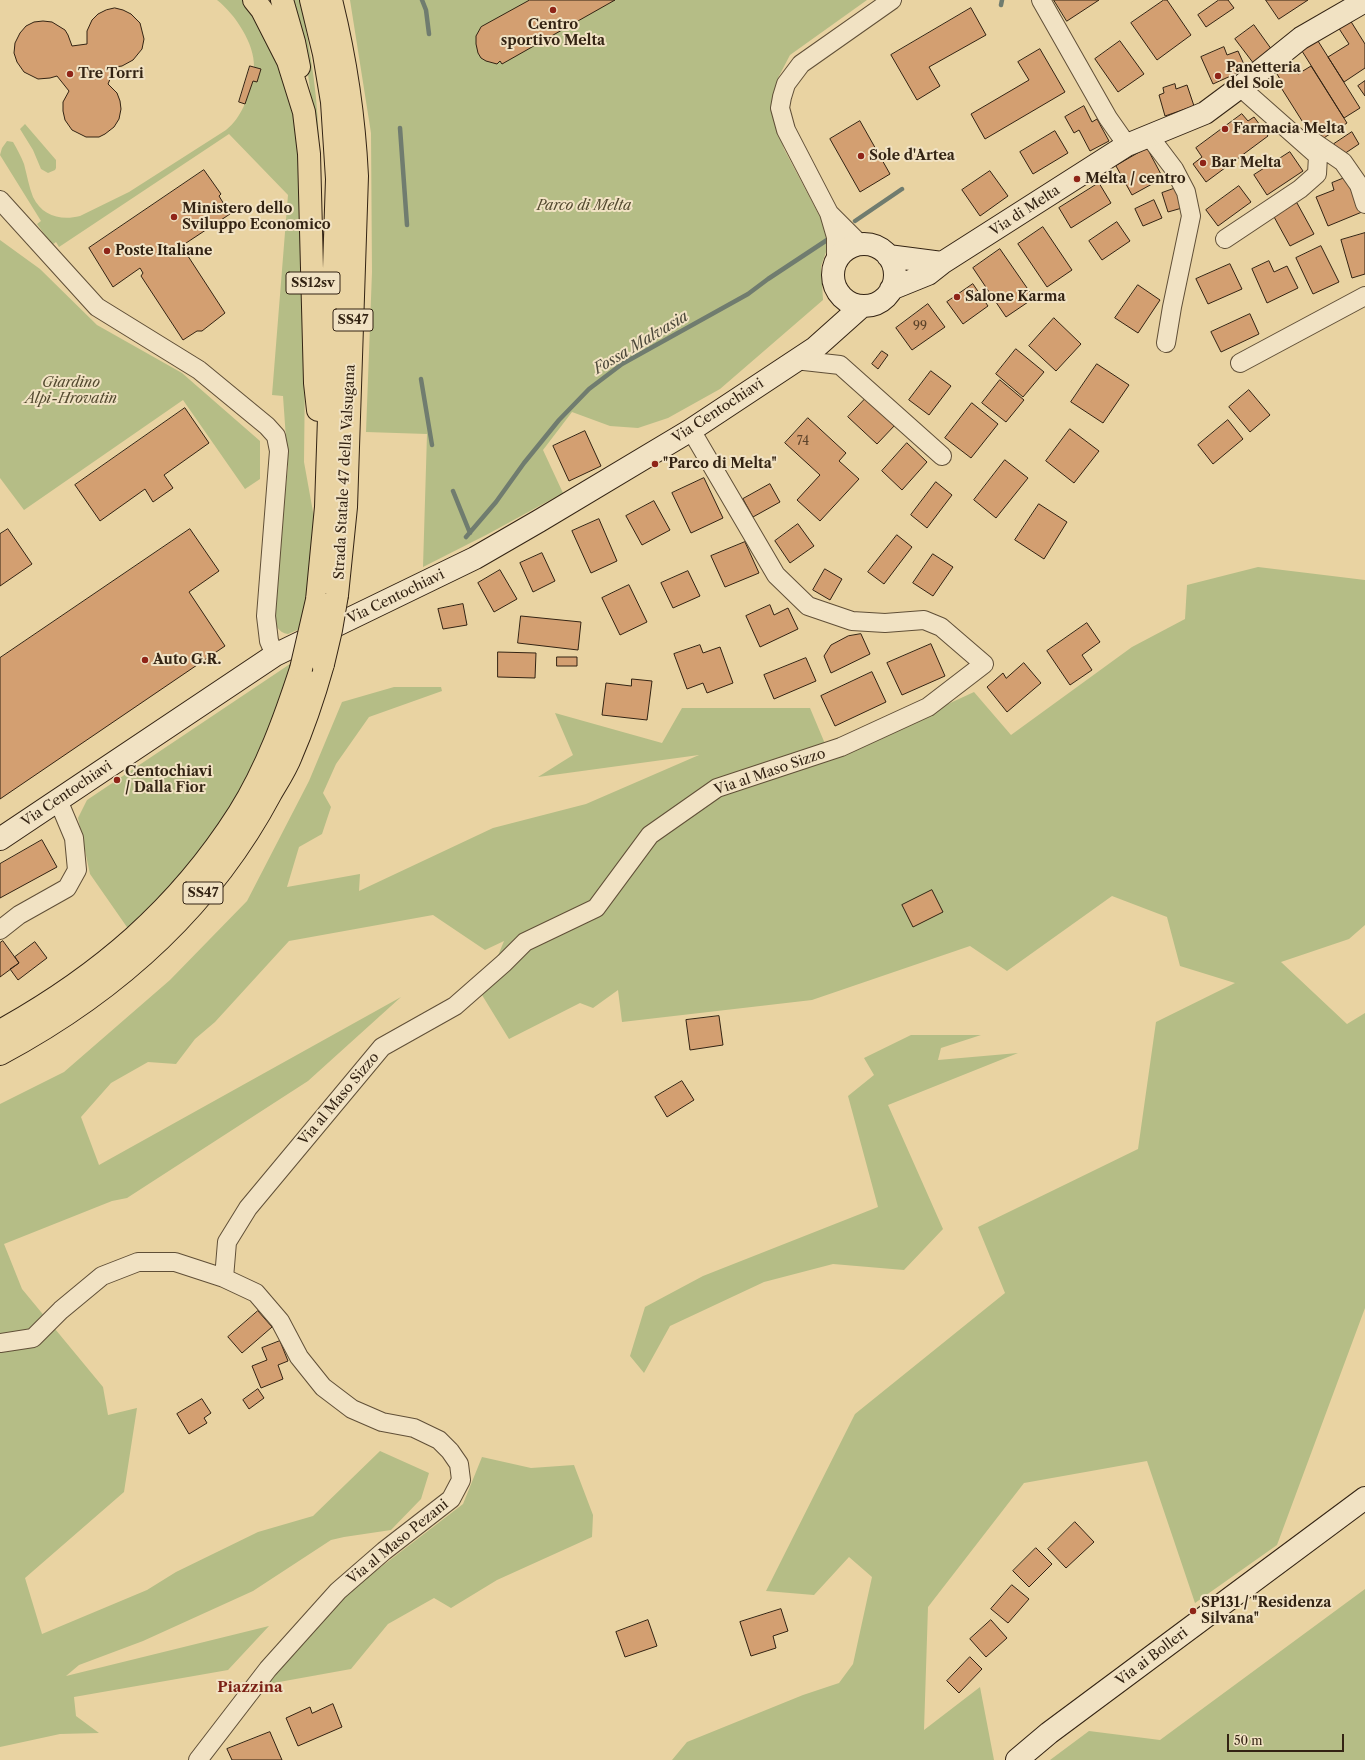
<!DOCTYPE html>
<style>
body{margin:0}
#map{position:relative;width:1365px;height:1760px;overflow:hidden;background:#e9d3a2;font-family:"Libre Caslon Text",serif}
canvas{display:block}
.scale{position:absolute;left:1227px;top:1734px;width:117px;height:18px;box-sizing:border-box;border:2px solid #332313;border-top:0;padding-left:5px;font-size:12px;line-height:14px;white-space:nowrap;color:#332313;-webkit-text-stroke:3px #f1e2c3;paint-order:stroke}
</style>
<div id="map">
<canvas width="1365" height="1760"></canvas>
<div class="scale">50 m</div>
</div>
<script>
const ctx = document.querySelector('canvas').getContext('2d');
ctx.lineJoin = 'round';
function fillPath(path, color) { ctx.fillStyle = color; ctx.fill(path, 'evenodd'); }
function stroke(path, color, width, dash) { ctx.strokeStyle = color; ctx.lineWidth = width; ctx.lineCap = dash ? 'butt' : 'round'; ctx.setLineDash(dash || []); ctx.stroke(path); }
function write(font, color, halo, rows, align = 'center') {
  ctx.font = font + ' "Libre Caslon Text",serif'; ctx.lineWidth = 4; ctx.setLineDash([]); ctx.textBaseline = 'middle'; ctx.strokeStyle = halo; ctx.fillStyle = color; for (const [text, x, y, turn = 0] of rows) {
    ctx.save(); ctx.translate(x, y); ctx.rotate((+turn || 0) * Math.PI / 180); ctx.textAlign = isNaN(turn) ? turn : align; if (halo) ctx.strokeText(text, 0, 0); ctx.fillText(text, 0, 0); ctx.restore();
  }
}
const green = new Path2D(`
 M 217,0 L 246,0 L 259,17 L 295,102 L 306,280 L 304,462 L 315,523 L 302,628 L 288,634 C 278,633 274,623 271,614 L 288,467 L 283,396 L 272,395 L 288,195 L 229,134 L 59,247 L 56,242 L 52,245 L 37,224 L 41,221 L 0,155 L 2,148 L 7,141 L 13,142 C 17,149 21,156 24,164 C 27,175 29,187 33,197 C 42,216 61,221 80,216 L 129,192 L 226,130 C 242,117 247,99 253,81 L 257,82 L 261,69 L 254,67 C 255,44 235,14 217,0 Z
 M 292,0 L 300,0 C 311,51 319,103 319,155 L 307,67 Z
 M 350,0 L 867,0 L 790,55 L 779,76 L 773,94 L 773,113 L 784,149 L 826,228 L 830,241 L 821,266 L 823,300 L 720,389 L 668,418 L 638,428 L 610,426 L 572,412 L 543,450 L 563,493 L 488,534 L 423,567 L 427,434 L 366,432 L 372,272 L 371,133 Z
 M 25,124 L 56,160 L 56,168 L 55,170 L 48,173 L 41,169 L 33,150 L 20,129 Z
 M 0,240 L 40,269 L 97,325 L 182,373 L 260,441 L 260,479 L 245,489 L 183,400 L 24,510 L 0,478 Z
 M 1258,567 L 1365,580 L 1365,925 L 1349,939 L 1281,962 L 1347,1024 L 1365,1013 L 1365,1308 L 1277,1545 L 1195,1603 L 1147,1461 L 1024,1483 L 928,1607 L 924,1730 L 980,1687 L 994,1760 L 672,1760 L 687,1742 L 803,1695 L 839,1683 L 853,1664 L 872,1577 L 849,1557 L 814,1595 L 766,1591 L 855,1414 L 1005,1293 L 978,1227 L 1138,1149 L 1156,1022 L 1235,983 L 1180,966 L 1167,917 L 1112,896 L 1007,971 L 970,946 L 812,1000 L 622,1022 L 618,990 L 593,1008 L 580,1003 L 509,1039 L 482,995 L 504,941 L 485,950 L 433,915 L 289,941 L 215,1022 L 195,1039 L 176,1064 L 148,1062 L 111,1083 L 81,1117 L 99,1165 L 401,997 L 308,1081 L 127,1198 L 112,1201 L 4,1244 L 22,1289 L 103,1387 L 108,1415 L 137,1408 L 124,1492 L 25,1578 L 42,1634 L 147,1590 L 176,1572 L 258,1532 L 313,1516 L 380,1451 L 429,1473 L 421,1499 L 391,1530 L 344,1537 L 331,1540 L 253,1591 L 143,1641 L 79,1665 L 66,1676 L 269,1626 L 228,1670 L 74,1697 L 76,1716 L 99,1733 L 60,1734 L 0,1747 L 0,1104 L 64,1072 L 170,980 L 247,901 L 309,781 L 342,702 L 394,687 L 441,687 L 442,691 L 369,717 L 336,764 L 323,793 L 331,807 L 322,834 L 299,847 L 287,887 L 360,874 L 359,891 L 493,828 L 586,804 L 699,755 L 538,777 L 573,755 L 555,713 L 662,743 L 682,708 L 810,708 L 831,758 L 974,692 L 1011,735 L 1132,647 L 1185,619 L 1187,585 Z
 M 293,662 C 274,713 256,765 228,812 C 201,856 164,893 129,930 L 90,874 L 78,818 L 87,800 Z
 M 911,1035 L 981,1035 L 941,1048 L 938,1060 L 1018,1053 L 888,1105 L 943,1229 L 904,1270 L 833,1264 L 764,1282 L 670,1326 L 644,1373 L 630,1356 L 645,1307 L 703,1276 L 878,1207 L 848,1096 L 874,1075 L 864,1058 Z
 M 482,1457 L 531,1468 L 574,1465 L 593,1515 L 592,1537 L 497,1580 L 451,1608 L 434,1598 L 388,1624 L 351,1669 L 268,1684 L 343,1596 L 463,1504 Z
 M 1365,1589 L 1365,1760 L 1050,1760 L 1089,1731 L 1160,1740 Z`);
const stream = new Path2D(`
 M 422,0 L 426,10 L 429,34
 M 1001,5 L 1002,0
 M 400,128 L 407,225
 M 855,221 L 902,189
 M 421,379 L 432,445
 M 453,491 L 470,533
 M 466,537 L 496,502 L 524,463 L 559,420 L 589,389 L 622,364 L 748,294 L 768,279 L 827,240`);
const building = new Path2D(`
 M 530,0 L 615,0 L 502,64 L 500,61 L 497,64 L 486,61 L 481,58 L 478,53 L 476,44 L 476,36 L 481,27 Z
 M 1054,0 L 1099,0 L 1067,21 Z
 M 1164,0 L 1167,0 L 1191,35 L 1157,60 L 1131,23 Z
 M 1219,0 L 1228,0 L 1234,8 L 1206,27 L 1198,15 Z
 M 1266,0 L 1308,0 L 1279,19 Z
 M 115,8 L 123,10 L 131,14 L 140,23 L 144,39 L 142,49 L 133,60 L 122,66 L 115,67 L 108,84 L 117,93 L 120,101 L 121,109 L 119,119 L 114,127 L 105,134 L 99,137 L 86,137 L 72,130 L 65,120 L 63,111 L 63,102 L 69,91 L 57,76 L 50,78 L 38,79 L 24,72 L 17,62 L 14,53 L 15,43 L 20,33 L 26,26 L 34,22 L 43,21 L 52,22 L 65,30 L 68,35 L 72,46 L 87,44 L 87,31 L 92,20 L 98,14 L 106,10 Z
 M 971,8 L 986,35 L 929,67 L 940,86 L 917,100 L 891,55 Z
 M 1350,20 L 1365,44 L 1365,68 L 1344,82 L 1328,57 L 1349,44 L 1338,27 Z
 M 1254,25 L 1272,50 L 1254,64 L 1235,39 Z
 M 1120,41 L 1144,74 L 1118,92 L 1095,59 Z
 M 1318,41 L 1360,108 L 1344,118 L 1302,51 Z
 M 1224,47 L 1227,55 L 1238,51 L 1246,69 L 1213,84 L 1201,57 Z
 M 1040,49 L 1065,92 L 985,139 L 971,114 L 1029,80 L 1018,62 Z
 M 1289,60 L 1298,74 L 1311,66 L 1347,123 L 1316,143 L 1280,86 L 1283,84 L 1274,69 Z
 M 250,66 L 261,69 L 257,82 L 253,81 L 245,104 L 239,102 Z
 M 1365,81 L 1365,96 L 1358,86 Z
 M 1175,84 L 1176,89 L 1187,85 L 1194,106 L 1165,116 L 1159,95 L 1164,93 L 1163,88 Z
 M 1084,106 L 1092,122 L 1097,119 L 1109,141 L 1090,151 L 1079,130 L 1074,133 L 1065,117 Z
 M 1242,114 L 1248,121 L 1254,117 L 1268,136 L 1206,182 L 1193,164 L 1202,157 L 1196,148 Z
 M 860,121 L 890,174 L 860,192 L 830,139 Z
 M 1055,131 L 1068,153 L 1033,174 L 1020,152 Z
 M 1352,132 L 1359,144 L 1341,156 L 1334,144 Z
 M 1147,148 L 1163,178 L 1132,195 L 1116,166 Z
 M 1290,152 L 1303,171 L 1267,195 L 1254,175 Z
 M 204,170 L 221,194 L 219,196 L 230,214 L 177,249 L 180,252 L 184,250 L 225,313 L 202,331 L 197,331 L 183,340 L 141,276 L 143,273 L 140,268 L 113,287 L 89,248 Z
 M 990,171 L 1008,196 L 980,216 L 962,190 Z
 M 1347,177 L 1362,212 L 1328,226 L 1316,197 L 1334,190 L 1332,183 Z
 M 1099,183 L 1111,203 L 1071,228 L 1059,208 Z
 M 1239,186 L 1251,202 L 1218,226 L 1206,210 Z
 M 1176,188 L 1182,208 L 1168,212 L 1162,193 Z
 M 1154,200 L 1162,218 L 1143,226 L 1135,209 Z
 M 1297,203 L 1314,234 L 1290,246 L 1273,215 Z
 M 1117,222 L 1130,241 L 1102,260 L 1089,241 Z
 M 1043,227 L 1072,270 L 1047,287 L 1018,244 Z
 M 1365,233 L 1365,274 L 1352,278 L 1341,240 Z
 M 1321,246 L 1339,282 L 1313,294 L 1296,258 Z
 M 1000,249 L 1034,298 L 1006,317 L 973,268 Z
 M 1269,261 L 1274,272 L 1287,266 L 1298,288 L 1267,303 L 1252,269 Z
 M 1230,264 L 1242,289 L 1208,304 L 1196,279 Z
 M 973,284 L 988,306 L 963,324 L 947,302 Z
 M 1138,285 L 1160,300 L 1138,333 L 1115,318 Z
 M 928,304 L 945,327 L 912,350 L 896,328 Z
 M 1250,314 L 1259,334 L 1221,352 L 1211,332 Z
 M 1054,318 L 1081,344 L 1056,371 L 1029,346 Z
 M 1016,349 L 1044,372 L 1023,397 L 996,374 Z
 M 882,351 L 888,355 L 878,369 L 872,364 Z
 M 1097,364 L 1129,385 L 1103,423 L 1071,402 Z
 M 931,371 L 951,386 L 929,415 L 909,400 Z
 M 1000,380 L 1024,400 L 1006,422 L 982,403 Z
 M 1249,390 L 1270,415 L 1250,432 L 1229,407 Z
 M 867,397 L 896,424 L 877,444 L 848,417 Z
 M 972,403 L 998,424 L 971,458 L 945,438 Z
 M 185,408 L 209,443 L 164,475 L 173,488 L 153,502 L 145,489 L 100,521 L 75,485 Z
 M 808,418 L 846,453 L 839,461 L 859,479 L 820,521 L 797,500 L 820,475 L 785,443 Z
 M 1228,420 L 1243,439 L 1213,464 L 1198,445 Z
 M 1070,429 L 1099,451 L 1074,483 L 1046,461 Z
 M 585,431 L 601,466 L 569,481 L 553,446 Z
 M 907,443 L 927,462 L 902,490 L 882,471 Z
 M 1005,460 L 1028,478 L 996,518 L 974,500 Z
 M 704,478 L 723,518 L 691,533 L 672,493 Z
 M 936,482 L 952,495 L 927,528 L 911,515 Z
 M 770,484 L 780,502 L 753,517 L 743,499 Z
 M 654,501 L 670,530 L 642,545 L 626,516 Z
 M 1039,504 L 1067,522 L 1044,559 L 1015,540 Z
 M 599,519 L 617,561 L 591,573 L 572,531 Z
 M 798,524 L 814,546 L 790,563 L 775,541 Z
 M 8,529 L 32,564 L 0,586 L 0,534 Z
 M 190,529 L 219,571 L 189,592 L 225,646 L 0,799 L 0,658 Z
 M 897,535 L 912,547 L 884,584 L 868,572 Z
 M 745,542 L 759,573 L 725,587 L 711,556 Z
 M 542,553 L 555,581 L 533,592 L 520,563 Z
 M 933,554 L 953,567 L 933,596 L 913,583 Z
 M 825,569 L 842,579 L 830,600 L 813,590 Z
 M 500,570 L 517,599 L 494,612 L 478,583 Z
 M 688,571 L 700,596 L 673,608 L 661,583 Z
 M 629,585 L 647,622 L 620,635 L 602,598 Z
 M 463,604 L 467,625 L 443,629 L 438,609 Z
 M 770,605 L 774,615 L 788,608 L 798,629 L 760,647 L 746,616 Z
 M 521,616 L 581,622 L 578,650 L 518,643 Z
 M 1087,623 L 1100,642 L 1082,655 L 1092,670 L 1070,685 L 1047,651 Z
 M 861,634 L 870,654 L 831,673 L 824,656 L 831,645 L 848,636 Z
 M 931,644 L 945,676 L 902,695 L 887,663 Z
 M 700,645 L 703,653 L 720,647 L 733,683 L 707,693 L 703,683 L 687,689 L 674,654 Z
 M 498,652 L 536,653 L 535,678 L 498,677 Z
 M 557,657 L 577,657 L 577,666 L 557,666 Z
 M 806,658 L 816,681 L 774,699 L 764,675 Z
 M 1024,663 L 1041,683 L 1007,712 L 987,687 L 1003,673 L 1006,678 Z
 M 872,672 L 886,702 L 835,726 L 821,696 Z
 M 632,679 L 652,681 L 647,720 L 602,715 L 606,683 L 631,686 Z
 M 42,840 L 57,867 L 0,898 L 0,864 Z
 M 932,890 L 943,912 L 913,927 L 902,905 Z
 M 3,941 L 19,963 L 0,977 L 0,943 Z
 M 35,942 L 47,958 L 18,980 L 10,969 L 19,963 L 15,957 Z
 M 719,1016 L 723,1045 L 690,1050 L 686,1020 Z
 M 682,1081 L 694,1100 L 667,1117 L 655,1097 Z
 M 258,1311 L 272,1327 L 242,1353 L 228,1337 Z
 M 280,1341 L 288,1361 L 278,1365 L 283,1379 L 261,1388 L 252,1366 L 267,1360 L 262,1348 Z
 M 258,1389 L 264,1398 L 249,1409 L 243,1400 Z
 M 202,1399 L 211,1413 L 204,1418 L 207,1423 L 189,1434 L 177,1414 Z
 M 1075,1522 L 1094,1542 L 1066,1568 L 1048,1549 Z
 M 1036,1548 L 1052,1564 L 1029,1587 L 1013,1571 Z
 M 1012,1585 L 1029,1599 L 1008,1623 L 991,1609 Z
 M 781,1609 L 788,1631 L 773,1636 L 776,1648 L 751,1656 L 740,1622 Z
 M 648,1620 L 657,1646 L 625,1657 L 616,1632 Z
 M 991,1620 L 1007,1638 L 986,1657 L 970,1639 Z
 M 970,1657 L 982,1669 L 959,1693 L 947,1681 Z
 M 333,1704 L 342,1727 L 298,1746 L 286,1718 L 310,1707 L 312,1713 Z
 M 270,1732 L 282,1760 L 232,1760 L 227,1749 Z`);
const street = new Path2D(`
 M 1041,0 L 1108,118 L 1127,145
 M 1149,136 L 1174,169 L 1186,192 L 1191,216 L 1172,307 L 1166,343
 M 1311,140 L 1343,162 L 1359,185 L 1365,204
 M 0,200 L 97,307 L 199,370 L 267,426 L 276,436 L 279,451 L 266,616 L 269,641 L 275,655
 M 830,214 L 860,244
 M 1225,239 L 1300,189 L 1317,174 L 1318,156 L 1240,87
 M 836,261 L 836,237 L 829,213 L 786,130 L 780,108 L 782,97 L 786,84 L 801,64 L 892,0
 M 795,360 L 840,365 L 942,456
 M 1240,363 L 1365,296
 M 0,930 L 19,915 L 67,888 L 77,870 L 74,838 L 58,800
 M 224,1278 L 227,1242 L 248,1208 L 382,1047 L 455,1006 L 504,963 L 525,942 L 596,908 L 650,835 L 717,788 L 841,747 L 928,707 L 984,664 L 941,627 L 924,620 L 885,623 L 852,621 L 808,606 L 776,575 L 691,430
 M 0,1343 L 33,1338 L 61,1310 L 102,1276 L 138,1262 L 175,1262 L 224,1278 L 256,1293 L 280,1321 L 299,1357 L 323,1387 L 352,1409 L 382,1422 L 414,1428 L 439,1440 L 450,1451 L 459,1464 L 461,1480 L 451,1499 L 384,1551 L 338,1591 L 268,1669 L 198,1760`);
const secondary = new Path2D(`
 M833 275a31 31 0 1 1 62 0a31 31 0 1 1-62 0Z
 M 888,256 L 942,263
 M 891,289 L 928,274 L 942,263 L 1127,145 L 1205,113 L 1240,87 L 1301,38 L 1365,1
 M 0,839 L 275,655 L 475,558 L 539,521 L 691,430 L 815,348 L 862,306
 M 1017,1760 L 1049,1733 L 1365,1498`);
const highway = new Path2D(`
 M 254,0 L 262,10 L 288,61 L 304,112 L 309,154 L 315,383 L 318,410
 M 282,0 L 294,42 L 299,67
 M 311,0 L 324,54 L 332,102 L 337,179 L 326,507 L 317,600
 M 331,0 C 346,60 354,114 357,176 L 346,507 L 337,595
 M 0,1031 C 99,976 178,909 239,813 C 267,768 285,718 301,669
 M 0,1054 C 114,993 210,908 271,793 C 278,781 286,769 291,756 C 304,726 314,696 323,664`);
const highwayBridge = new Path2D(`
 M 323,664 L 331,630 L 337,595
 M 301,669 L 317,600`);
const markers = [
 [553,10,4,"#8f2418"],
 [70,74,4,"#8f2418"],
 [1218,76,4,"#8f2418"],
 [1225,129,4,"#8f2418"],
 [861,156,4,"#8f2418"],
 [1203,163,4,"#8f2418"],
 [1077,179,4,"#8f2418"],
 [174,217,4,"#8f2418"],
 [107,251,4,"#8f2418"],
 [957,297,4,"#8f2418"],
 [655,464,4,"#8f2418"],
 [145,660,4,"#8f2418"],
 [117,780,4,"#8f2418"],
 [1193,1611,4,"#8f2418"]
];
const numberNames = [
 ["99",920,327],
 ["74",803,442]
];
const shields = [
 [313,283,54],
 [353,320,40],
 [203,893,40]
];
const shieldNames = [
 ["SS12sv",313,283],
 ["SS47",353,320],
 ["SS47",203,893]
];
const poiNames = [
 ["Centro",553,25,"center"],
 ["sportivo Melta",553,41,"center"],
 ["Panetteria",1226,68],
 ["del Sole",1226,84],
 ["Tre Torri",78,74],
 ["Farmacia Melta",1233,129],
 ["Sole d'Artea",869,156],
 ["Bar Melta",1211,163],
 ["Melta / centro",1085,179],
 ["Ministero dello",182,209],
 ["Sviluppo Economico",182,225],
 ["Poste Italiane",115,251],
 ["Salone Karma",965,297],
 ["\"Parco di Melta\"",663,464],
 ["Auto G.R.",153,660],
 ["Centochiavi",125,772],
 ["/ Dalla Fior",125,788],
 ["SP131 / \"Residenza",1201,1603],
 ["Silvana\"",1201,1619]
];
const parkNames = [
 ["Parco di Melta",584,206],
 ["Giardino",71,383],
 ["Alpi-Hrovatin",71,399]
];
const streetNames = [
 ["Via di Melta",1025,211,-33],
 ["Via Centochiavi",718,411,-33],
 ["Strada Statale 47 della Valsugana",345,472,-87],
 ["Via Centochiavi",396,597,-26],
 ["Via al Maso Sizzo",770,772,-19],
 ["Via Centochiavi",67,794,-34],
 ["Via al Maso Sizzo",339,1099,-50],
 ["Via al Maso Pezani",398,1542,-39],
 ["Via ai Bolleri",1152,1657,-37]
];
const waterNames = [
 ["Fossa Malvasia",641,343,-31]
];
const neighbourhoodNames = [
 ["Piazzina",250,1688]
];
fillPath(green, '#b5bd86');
stroke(stream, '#707c6f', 4.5);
fillPath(building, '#d39f71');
stroke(building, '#332313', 1);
stroke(street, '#604f37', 20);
stroke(secondary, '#332313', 24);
stroke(highway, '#332313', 24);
stroke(street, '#f1e2c3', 18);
stroke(secondary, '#f1e2c3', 22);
stroke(highway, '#e9d3a2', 22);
stroke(highwayBridge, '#332313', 24, []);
stroke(highwayBridge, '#e9d3a2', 22);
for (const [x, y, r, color] of markers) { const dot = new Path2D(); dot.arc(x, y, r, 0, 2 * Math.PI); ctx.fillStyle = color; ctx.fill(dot); stroke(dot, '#f1e2c3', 1.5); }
write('12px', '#5b422a', null, numberNames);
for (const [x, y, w] of shields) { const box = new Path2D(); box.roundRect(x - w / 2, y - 11, w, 22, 3); ctx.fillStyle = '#f1e2c3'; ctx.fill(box); stroke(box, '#332313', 1); }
write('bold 13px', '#332313', null, shieldNames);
write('bold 14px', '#332313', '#f1e2c3', poiNames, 'left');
write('italic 14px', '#544a30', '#f1e2c3', parkNames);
write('14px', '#332313', '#f1e2c3', streetNames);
write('italic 15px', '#4c483a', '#f1e2c3', waterNames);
write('bold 15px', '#7a1f14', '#f1e2c3', neighbourhoodNames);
</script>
